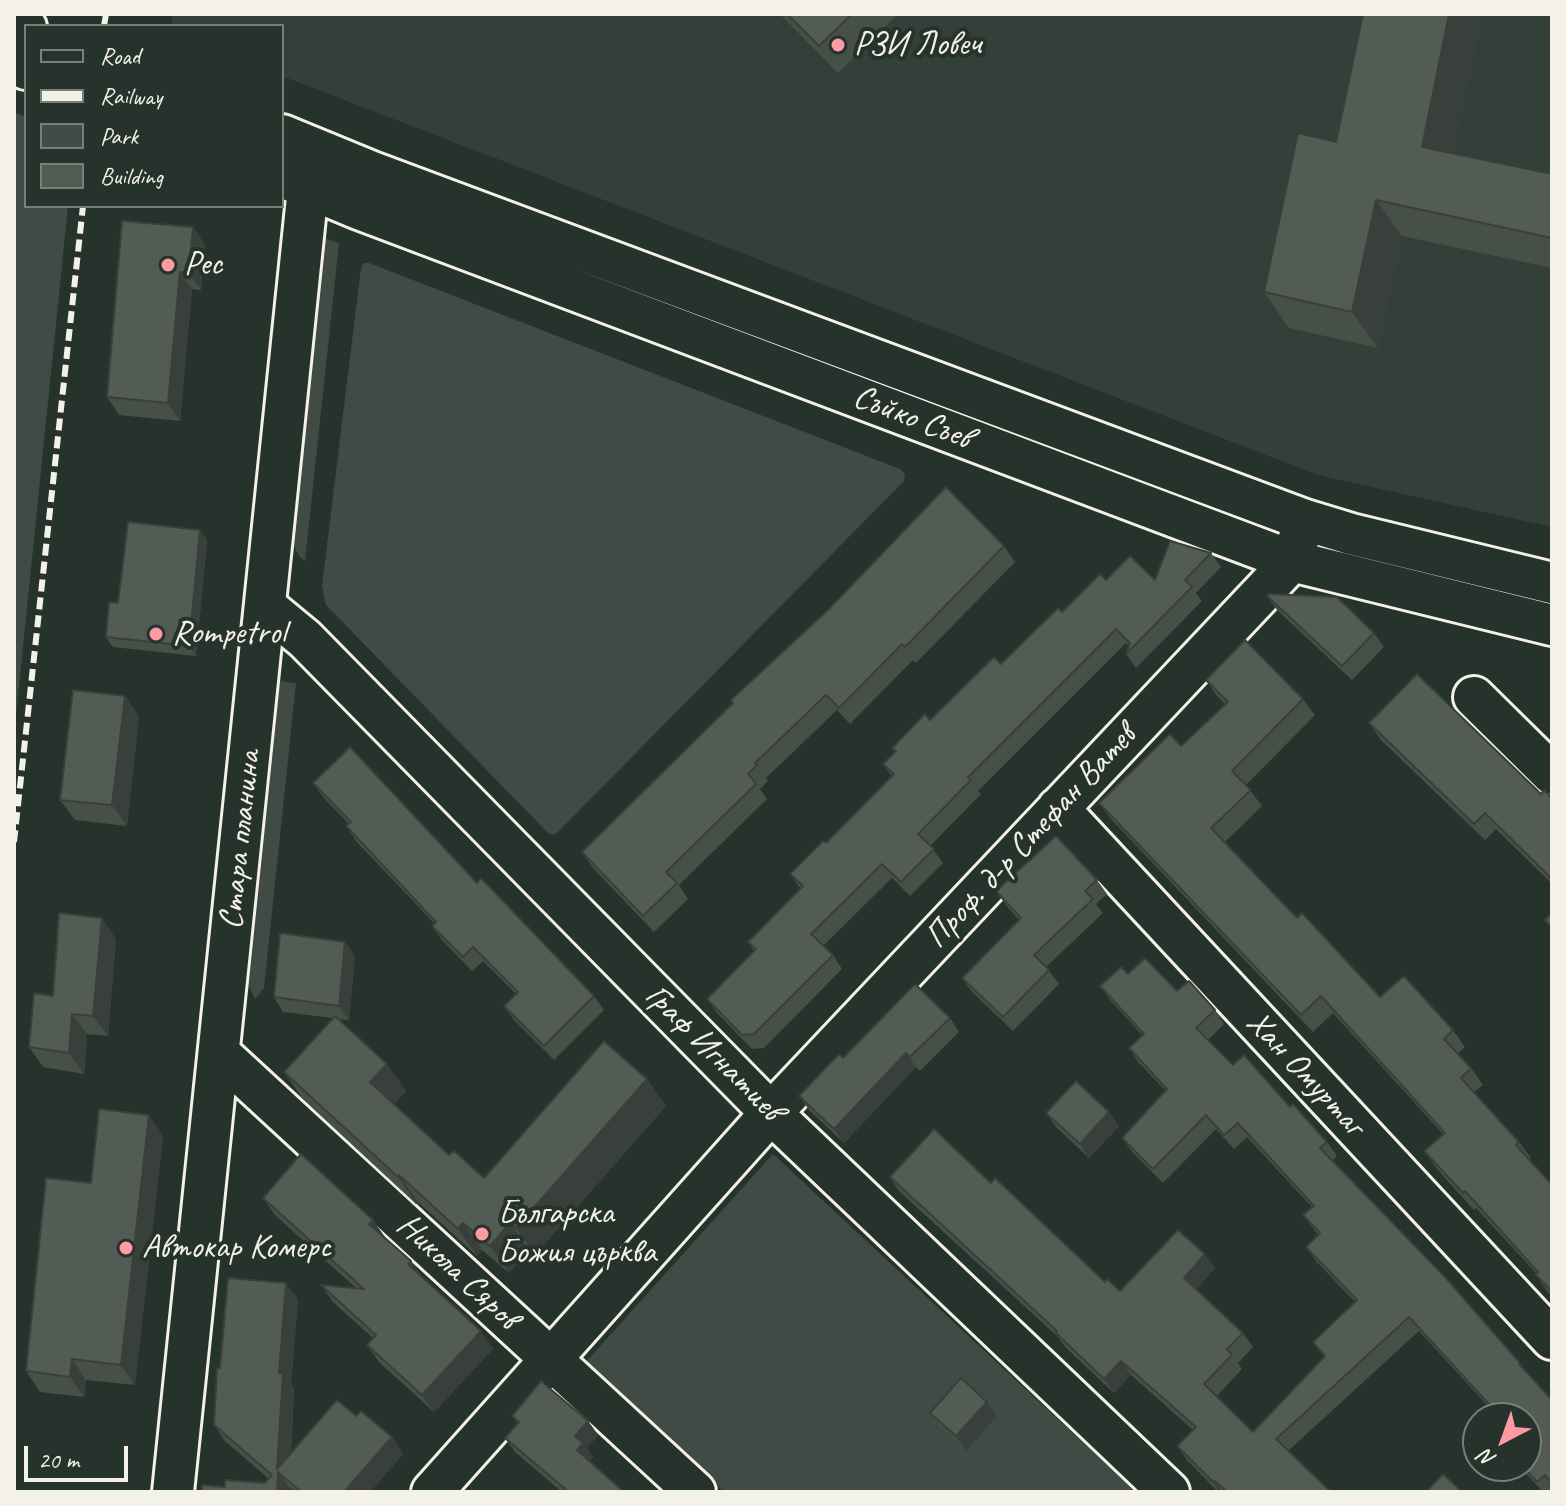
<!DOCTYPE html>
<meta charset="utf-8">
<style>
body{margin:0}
#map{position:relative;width:1566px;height:1506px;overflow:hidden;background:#26332d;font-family:Caveat,sans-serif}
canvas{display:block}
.frame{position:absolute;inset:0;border:16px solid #f4f1e8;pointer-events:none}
.legend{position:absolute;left:24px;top:24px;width:260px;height:184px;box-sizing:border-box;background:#26332d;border:2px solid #787f78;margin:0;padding:10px 14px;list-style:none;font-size:24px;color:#f4f1e8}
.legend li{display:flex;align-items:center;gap:16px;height:40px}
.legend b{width:40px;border:2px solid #787f78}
.north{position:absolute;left:1462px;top:1402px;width:80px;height:80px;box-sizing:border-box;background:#26332d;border:2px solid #787f78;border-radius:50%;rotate:221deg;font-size:22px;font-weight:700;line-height:32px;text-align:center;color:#f4f1e8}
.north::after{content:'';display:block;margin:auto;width:28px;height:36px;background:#ff9aa2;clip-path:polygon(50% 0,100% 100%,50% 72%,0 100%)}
.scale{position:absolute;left:24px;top:1446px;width:104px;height:36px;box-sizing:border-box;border:4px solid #f4f1e8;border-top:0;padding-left:10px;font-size:24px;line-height:28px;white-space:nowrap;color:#f4f1e8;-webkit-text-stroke:6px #26332d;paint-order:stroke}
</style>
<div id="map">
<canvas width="1566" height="1506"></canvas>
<div class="frame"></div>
<ul class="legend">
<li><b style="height:10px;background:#26332d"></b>Road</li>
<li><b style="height:10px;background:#f4f1e8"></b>Railway</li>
<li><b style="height:22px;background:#414b45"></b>Park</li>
<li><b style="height:22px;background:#525c55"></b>Building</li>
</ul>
<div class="north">N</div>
<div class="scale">20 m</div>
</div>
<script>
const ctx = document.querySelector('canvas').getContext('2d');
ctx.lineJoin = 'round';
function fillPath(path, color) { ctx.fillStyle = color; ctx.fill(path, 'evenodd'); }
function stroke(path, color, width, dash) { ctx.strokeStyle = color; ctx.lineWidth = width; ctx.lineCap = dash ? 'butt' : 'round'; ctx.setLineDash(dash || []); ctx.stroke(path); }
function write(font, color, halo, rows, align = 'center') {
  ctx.font = font + ' Caveat,sans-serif'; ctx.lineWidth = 8; ctx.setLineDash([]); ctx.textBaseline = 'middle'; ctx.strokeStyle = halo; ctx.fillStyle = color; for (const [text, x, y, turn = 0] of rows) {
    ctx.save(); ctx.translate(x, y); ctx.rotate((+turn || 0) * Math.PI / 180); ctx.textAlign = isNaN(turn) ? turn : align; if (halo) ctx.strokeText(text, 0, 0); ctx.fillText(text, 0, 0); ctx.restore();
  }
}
const built = new Path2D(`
 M 173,14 L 1552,14 L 1552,527 L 1318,475 L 282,76 L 282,26 L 171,26 Z`);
const green = new Path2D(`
 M 14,112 L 26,117 L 26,206 L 68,206 L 14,735 Z
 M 324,238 L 339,243 L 305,561 L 299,556 L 293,544 Z
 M 364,263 L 369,263 L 900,469 L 905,474 L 904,481 L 558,832 L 553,835 L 547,832 L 326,605 L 322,586 L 361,268 Z
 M 280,681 L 296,683 L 264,988 L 255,999 L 249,986 Z
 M 773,1154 L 1136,1492 L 724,1492 L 585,1363 Z`);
const minor = new Path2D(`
 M 14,22 L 26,27
 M 14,64 L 26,69
 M 282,135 L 372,172 L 1305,520 L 1351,534 L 1552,583
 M 282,177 L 359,209 L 1292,561 L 1552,625
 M 265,606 L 305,639 L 771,1113 L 1169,1492
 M 1474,697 L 1552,774
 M 1058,808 L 1552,1339
 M 219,1053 L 695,1492
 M 173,1492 L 308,188 L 321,151
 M 432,1492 L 771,1113 L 1292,561 L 1299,538`);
const rail = new Path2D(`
 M 104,26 L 106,14
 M 14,842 L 83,206`);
const wall = new Path2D(`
 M 780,14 L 898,14 L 838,73 Z
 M 1482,14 L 1453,153 L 1552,174 L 1552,268 L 1402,236 L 1378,348 L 1289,328 L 1264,292 L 1336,142 Z
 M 193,227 L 205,245 L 201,290 L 192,289 L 180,421 L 119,415 L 107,397 Z
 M 200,530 L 207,540 L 196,656 L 113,647 L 106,637 L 118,603 Z
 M 1004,546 L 1015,562 L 916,663 L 913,660 L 850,724 L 837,710 L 766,778 L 768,781 L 760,789 L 767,799 L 679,885 L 688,899 L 654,932 L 593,868 L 582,852 Z
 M 1211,553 L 1221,567 L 1196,593 L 1202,601 L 1136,668 L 1126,654 L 1129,646 L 1126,643 L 978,791 L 981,794 L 930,846 L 943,863 L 910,896 L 892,878 L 823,946 L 833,955 L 842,969 L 764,1048 L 752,1049 L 717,1013 L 707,999 L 754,951 L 748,942 L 801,889 L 790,874 L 826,843 L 892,776 L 883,764 L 895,752 L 892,748 L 930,720 L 1001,664 L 1062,612 L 1106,580 L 1155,580 Z
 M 1267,596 L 1374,633 L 1384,647 L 1352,680 L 1277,610 Z
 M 1206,680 L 1303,699 L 1315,715 L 1246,785 L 1262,806 L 1225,842 L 1297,918 L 1380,997 L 1453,1030 L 1465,1047 L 1458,1053 L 1471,1068 L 1483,1085 L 1474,1092 L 1519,1142 L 1531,1158 L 1529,1160 L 1552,1185 L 1552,1296 L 1547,1291 L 1535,1274 L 1536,1273 L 1476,1208 L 1474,1210 L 1436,1168 L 1424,1151 L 1443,1134 L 1333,1013 L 1313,1032 L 1111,819 L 1099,803 L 1181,746 L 1225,704 L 1217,696 Z
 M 125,696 L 139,717 L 127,826 L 75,820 L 60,800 Z
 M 1369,723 L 1552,798 L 1552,884 L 1496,829 L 1485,840 L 1380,739 Z
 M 313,783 L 477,883 L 594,996 L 604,1010 L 554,1060 L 514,1020 L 504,1006 L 516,994 L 483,961 L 472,971 L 442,940 L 432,926 L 435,924 L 356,841 L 346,826 L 349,824 L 323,797 Z
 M 1097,880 L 1107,894 L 1096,904 L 1103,913 L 1046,967 L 1059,984 L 1013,1031 L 972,992 L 962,978 L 1019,920 L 1006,905 L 996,891 Z
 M 116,939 L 108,1036 L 87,1034 L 84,1074 L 43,1067 L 29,1047 L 53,996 Z
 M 345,942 L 355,956 L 349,1020 L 338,1019 L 406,1091 L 394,1104 L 449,1155 L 484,1178 L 647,1079 L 666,1106 L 535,1255 L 529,1250 L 509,1273 L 482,1250 L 477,1256 L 418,1202 L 416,1204 L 303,1099 L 284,1072 L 333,1018 L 283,1012 L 274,997 Z
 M 1128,974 L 1177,991 L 1215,1010 L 1224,1024 L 1208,1040 L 1233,1065 L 1290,1107 L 1327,1142 L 1337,1156 L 1332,1161 L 1520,1363 L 1530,1376 L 1552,1400 L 1552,1492 L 1543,1492 L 1519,1466 L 1526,1466 L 1497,1416 L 1419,1331 L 1288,1451 L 1331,1492 L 1218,1492 L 1187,1460 L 1177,1446 L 1193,1430 L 1131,1375 L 1114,1393 L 1065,1347 L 1058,1337 L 899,1191 L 890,1177 L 991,1183 L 1105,1282 L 1120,1291 L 1215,1268 L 1196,1289 L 1243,1333 L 1253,1347 L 1238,1363 L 1242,1369 L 1217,1396 L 1253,1432 L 1324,1357 L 1313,1342 L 1355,1302 L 1316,1261 L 1306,1247 L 1318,1235 L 1303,1215 L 1312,1207 L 1247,1137 L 1234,1149 L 1216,1129 L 1163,1183 L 1132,1152 L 1122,1138 L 1166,1091 L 1138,1062 L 1129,1048 L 1142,1035 L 1110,1000 L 1100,986 Z
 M 950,1018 L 959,1032 L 920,1071 L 916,1067 L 844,1143 L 809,1110 L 799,1096 L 843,1058 Z
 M 1109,1112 L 1119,1126 L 1089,1158 L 1056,1127 L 1046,1113 Z
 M 149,1115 L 163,1136 L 135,1385 L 86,1380 L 84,1397 L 40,1392 L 26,1371 L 91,1183 Z
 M 263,1198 L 373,1220 L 384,1238 L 493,1349 L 434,1412 L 379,1362 L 367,1345 L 373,1338 L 333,1302 L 321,1285 L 356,1288 L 275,1215 Z
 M 298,1299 L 291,1384 L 294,1389 L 291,1454 L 356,1416 L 392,1437 L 403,1454 L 370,1492 L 294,1492 L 290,1488 L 290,1492 L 202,1492 L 225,1487 L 265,1483 L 269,1479 L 225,1441 L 214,1425 L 220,1368 Z
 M 987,1402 L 997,1416 L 966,1451 L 940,1427 L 930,1413 Z
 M 512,1416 L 588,1421 L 598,1435 L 587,1448 L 593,1457 L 590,1461 L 624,1492 L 562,1492 L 515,1452 L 505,1438 L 517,1423 Z`);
const shadedWall = new Path2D(`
 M 1449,14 L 1482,14 L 1447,183 L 1422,147 Z
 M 1376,200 L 1402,236 L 1378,348 L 1352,312 Z
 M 193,227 L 205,245 L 201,290 L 189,273 Z
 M 180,272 L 192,289 L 180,421 L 168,403 Z
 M 200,530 L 207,540 L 196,656 L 189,646 Z
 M 125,696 L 139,717 L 127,826 L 112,805 Z
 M 102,918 L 116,939 L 108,1036 L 93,1016 Z
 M 345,942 L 355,956 L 349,1020 L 339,1006 Z
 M 72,1014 L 87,1034 L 84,1074 L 69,1053 Z
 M 906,1053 L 916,1067 L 844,1143 L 834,1129 Z
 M 387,1064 L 406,1091 L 389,1109 L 370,1082 Z
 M 647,1079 L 666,1106 L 535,1255 L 516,1228 Z
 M 1109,1112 L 1119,1126 L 1089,1158 L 1080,1144 Z
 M 149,1115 L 163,1136 L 135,1385 L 121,1365 Z
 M 399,1175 L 418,1202 L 416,1204 L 398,1177 Z
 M 373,1220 L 385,1237 L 381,1241 L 369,1224 Z
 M 463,1223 L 482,1250 L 477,1256 L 458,1229 Z
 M 510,1223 L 529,1250 L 509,1273 L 490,1246 Z
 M 1205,1254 L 1215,1268 L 1194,1292 L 1184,1278 Z
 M 411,1261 L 423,1278 L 408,1264 Z
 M 286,1283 L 298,1299 L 291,1384 L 294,1389 L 289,1481 L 277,1469 L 279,1373 Z
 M 481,1331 L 493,1349 L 434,1412 L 422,1395 Z
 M 72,1359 L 86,1380 L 84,1397 L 70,1377 Z
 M 1121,1361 L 1131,1375 L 1114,1393 L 1104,1379 Z
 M 987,1402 L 997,1416 L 966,1451 L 956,1436 Z
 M 588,1421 L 598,1435 L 587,1448 L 593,1457 L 587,1464 L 577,1450 L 575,1436 Z
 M 392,1437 L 403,1454 L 370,1492 L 344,1492 Z
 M 278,1472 L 290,1488 L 290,1492 L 277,1492 Z
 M 1215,1481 L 1222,1492 L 1220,1492 L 1213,1482 Z`);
const building = new Path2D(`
 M 787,14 L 852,14 L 819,46 Z
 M 1363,14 L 1449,14 L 1422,147 L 1552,174 L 1552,238 L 1376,200 L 1352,312 L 1264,292 L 1298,133 L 1336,142 Z
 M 122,221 L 193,227 L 189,273 L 180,272 L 168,403 L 107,397 Z
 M 946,487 L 1004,546 L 905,647 L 902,644 L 839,708 L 826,695 L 755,763 L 757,765 L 748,774 L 756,784 L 666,872 L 677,883 L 643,916 L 582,852 L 733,703 L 731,700 L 829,609 Z
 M 128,522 L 200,530 L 189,646 L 106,637 L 109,602 L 118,603 Z
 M 1170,541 L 1211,553 L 1185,580 L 1192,587 L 1126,654 L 1130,643 L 1116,629 L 968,777 L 971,780 L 918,834 L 934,849 L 901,882 L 882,864 L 811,934 L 833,955 L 754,1034 L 742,1035 L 707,999 L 756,949 L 748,942 L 803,886 L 790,874 L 823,841 L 826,843 L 894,774 L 883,764 L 896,751 L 892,748 L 925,714 L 930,720 L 994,657 L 1001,664 L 1058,608 L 1062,612 L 1100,574 L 1106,580 L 1130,556 L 1155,580 Z
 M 1270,594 L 1337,597 L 1374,633 L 1342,666 L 1267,596 Z
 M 1245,640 L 1303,699 L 1232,771 L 1251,790 L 1211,828 L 1297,918 L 1302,913 L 1380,997 L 1404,976 L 1453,1030 L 1444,1039 L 1471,1068 L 1461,1078 L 1519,1142 L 1516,1145 L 1552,1185 L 1552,1292 L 1535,1274 L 1538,1272 L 1465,1191 L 1463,1193 L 1424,1151 L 1445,1133 L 1321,996 L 1301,1015 L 1099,803 L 1170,734 L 1181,746 L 1228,702 L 1206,680 Z
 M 1417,674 L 1541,794 L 1544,790 L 1552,798 L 1552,879 L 1485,813 L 1474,824 L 1369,723 Z
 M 73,690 L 125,696 L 112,805 L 60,800 Z
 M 350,747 L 477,883 L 481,878 L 594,996 L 544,1046 L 504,1006 L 518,992 L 473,947 L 463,957 L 432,926 L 436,922 L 346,826 L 351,822 L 313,783 Z
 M 1056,836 L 1097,880 L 1085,891 L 1093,899 L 1034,955 L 1049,970 L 1003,1017 L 962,978 L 1021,918 L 996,891 Z
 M 59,913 L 102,918 L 93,1016 L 72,1014 L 69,1053 L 29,1047 L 34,993 L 53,996 Z
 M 1552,913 L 1552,927 L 1545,920 Z
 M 280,933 L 345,942 L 339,1006 L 274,997 Z
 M 1145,958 L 1177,991 L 1189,981 L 1215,1010 L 1196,1028 L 1233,1065 L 1244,1055 L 1290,1107 L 1293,1104 L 1327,1142 L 1320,1148 L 1445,1277 L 1520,1363 L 1519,1364 L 1552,1400 L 1552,1483 L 1545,1475 L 1537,1482 L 1522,1466 L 1526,1466 L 1526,1418 L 1494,1418 L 1498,1414 L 1409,1317 L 1276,1439 L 1331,1492 L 1227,1492 L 1215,1481 L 1213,1482 L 1177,1446 L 1196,1427 L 1121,1361 L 1104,1379 L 1056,1333 L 1057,1331 L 890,1177 L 934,1129 L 991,1183 L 995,1178 L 1105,1282 L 1107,1279 L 1120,1291 L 1178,1230 L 1205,1254 L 1184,1278 L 1243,1333 L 1227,1349 L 1232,1355 L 1204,1384 L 1253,1432 L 1325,1356 L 1313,1342 L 1357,1300 L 1306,1247 L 1320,1233 L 1303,1215 L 1314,1206 L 1238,1123 L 1224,1135 L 1206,1115 L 1153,1169 L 1122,1138 L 1167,1089 L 1129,1048 L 1144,1034 L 1100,986 L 1121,967 L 1128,974 Z
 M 915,984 L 950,1018 L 910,1057 L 906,1053 L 834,1129 L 799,1096 L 839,1054 L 843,1058 Z
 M 335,1016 L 387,1064 L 370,1082 L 449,1155 L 454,1151 L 484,1178 L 604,1041 L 647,1079 L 516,1228 L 510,1223 L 490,1246 L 463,1223 L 458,1229 L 399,1175 L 398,1177 L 284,1072 Z
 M 1076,1081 L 1109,1112 L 1080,1144 L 1046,1113 Z
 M 99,1109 L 149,1115 L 121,1365 L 72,1359 L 70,1377 L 26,1371 L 46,1178 L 91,1183 Z
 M 301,1154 L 373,1220 L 369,1224 L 411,1261 L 408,1264 L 481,1331 L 422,1395 L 367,1345 L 376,1335 L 321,1285 L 364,1289 L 263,1198 Z
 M 228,1278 L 286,1283 L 279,1373 L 283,1373 L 277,1469 L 337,1400 L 356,1416 L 361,1411 L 392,1437 L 344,1492 L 301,1492 L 278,1472 L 277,1492 L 202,1492 L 202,1485 L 225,1487 L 225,1480 L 265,1483 L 272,1475 L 214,1425 L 217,1368 L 220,1368 Z
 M 961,1378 L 987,1402 L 956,1436 L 930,1413 Z
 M 541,1381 L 588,1421 L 575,1436 L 583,1443 L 577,1450 L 624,1492 L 569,1492 L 505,1438 L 519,1422 L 512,1416 Z
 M 1443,1474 L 1462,1492 L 1426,1492 Z`);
const markers = [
 [838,45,8,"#ff9aa2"],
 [168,265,8,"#ff9aa2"],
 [156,634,8,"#ff9aa2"],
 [482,1234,8,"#ff9aa2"],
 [126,1248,8,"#ff9aa2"]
];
const poiNames = [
 ["РЗИ Ловеч",854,45],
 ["Рес",184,265],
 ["Rompetrol",172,634],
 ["Българска",498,1214],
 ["Божия църква",498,1253],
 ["Автокар Комерс",142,1248]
];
const streetNames = [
 ["Съйко Съев",912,418,21],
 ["Проф. д-р Стефан Ватев",1031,837,-47],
 ["Стара планина",241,840,-84],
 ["Граф Игнатиев",713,1053,45],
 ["Хан Омуртаг",1305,1074,47],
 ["Никола Сяров",457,1272,43]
];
fillPath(built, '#333f39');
fillPath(green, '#414b45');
stroke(minor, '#f4f1e8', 46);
stroke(minor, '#26332d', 40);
stroke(rail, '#f4f1e8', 6, [12, 6]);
fillPath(wall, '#474f49');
fillPath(shadedWall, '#39403c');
fillPath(building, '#525c55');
stroke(building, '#39403c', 2);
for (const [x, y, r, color] of markers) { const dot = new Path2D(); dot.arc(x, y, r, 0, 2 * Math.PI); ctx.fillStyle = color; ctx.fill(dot); stroke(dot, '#26332d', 3); }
write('34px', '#f4f1e8', '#26332d', poiNames, 'left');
write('34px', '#f4f1e8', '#26332d', streetNames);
</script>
